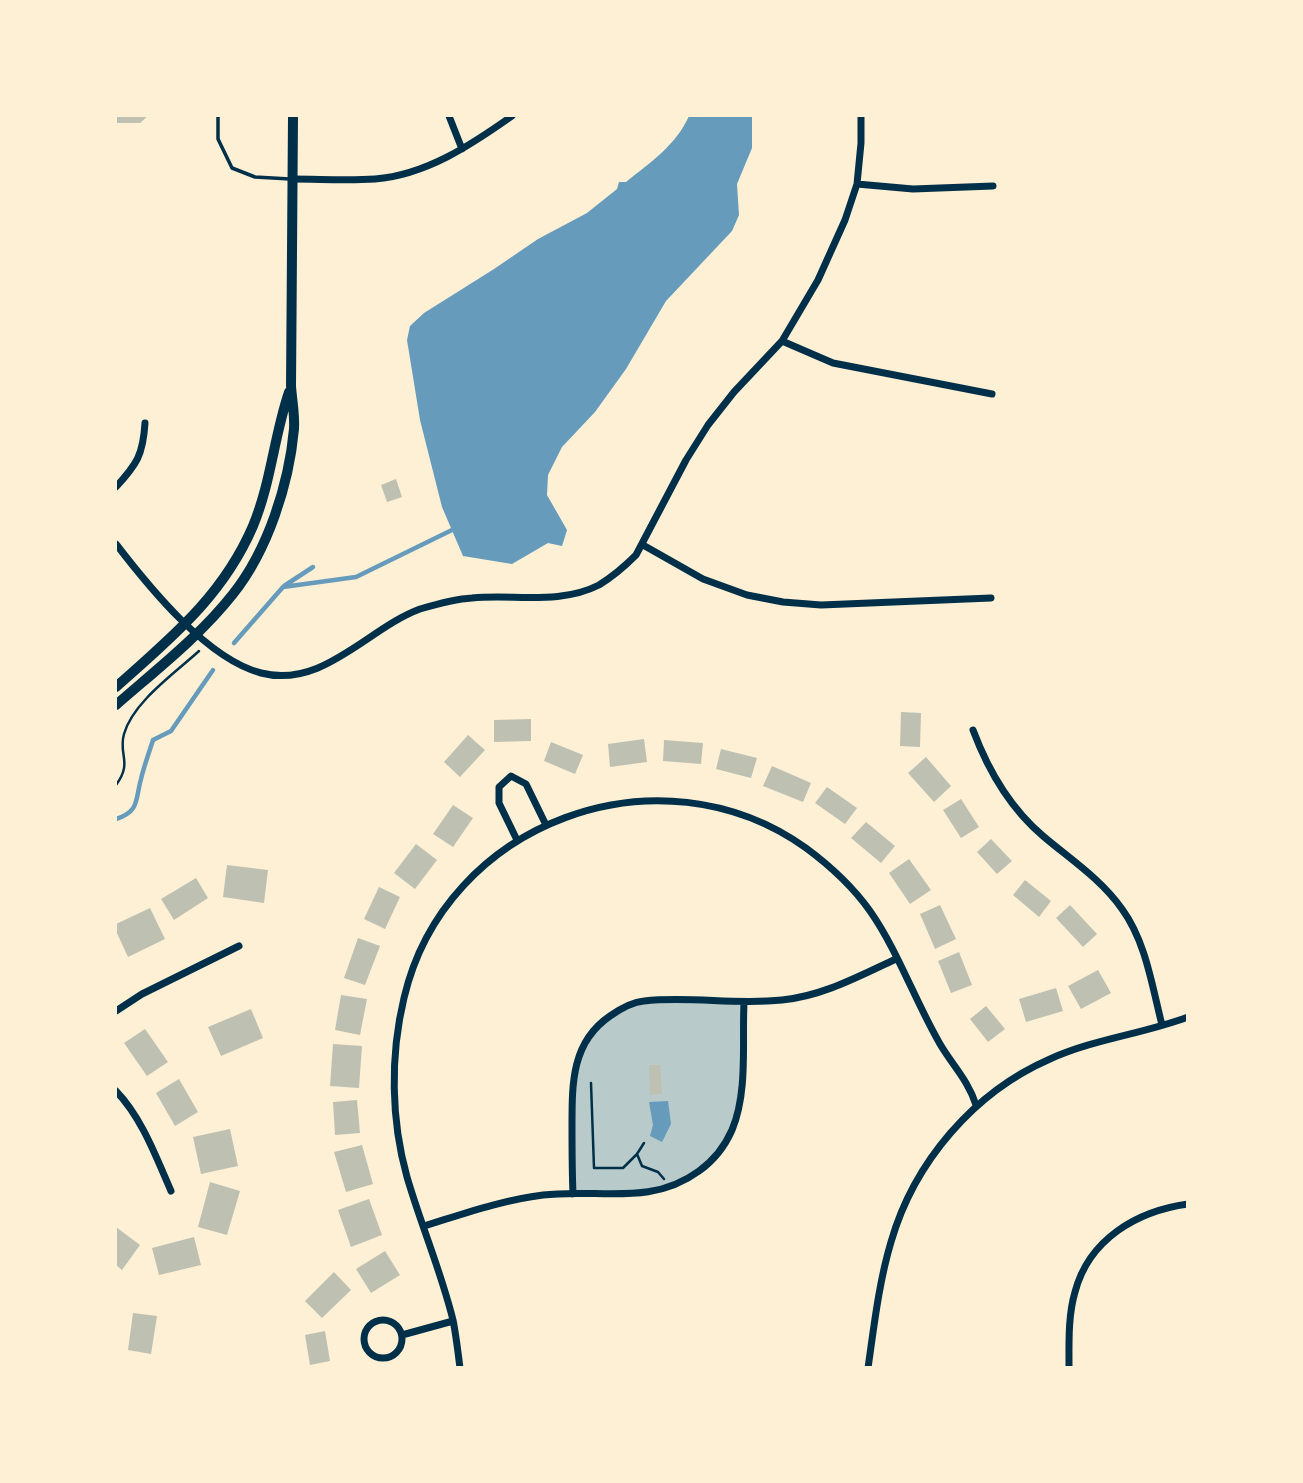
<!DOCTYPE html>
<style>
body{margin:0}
#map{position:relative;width:1303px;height:1483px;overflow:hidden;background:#fdf0d5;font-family:"Space Grotesk",sans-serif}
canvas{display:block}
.frame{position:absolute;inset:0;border:117px solid #fdf0d5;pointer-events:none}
</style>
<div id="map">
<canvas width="1303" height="1483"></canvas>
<div class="frame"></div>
</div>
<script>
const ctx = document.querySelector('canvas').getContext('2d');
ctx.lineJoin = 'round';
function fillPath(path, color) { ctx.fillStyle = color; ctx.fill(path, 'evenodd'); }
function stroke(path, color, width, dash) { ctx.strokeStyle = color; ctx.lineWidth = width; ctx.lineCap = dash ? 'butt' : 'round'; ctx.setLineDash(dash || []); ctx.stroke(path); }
const green = new Path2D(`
 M 642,1001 L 744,1003 L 740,1099 L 732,1130 L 706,1166 L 667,1189 L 573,1194 L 576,1063 L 604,1020 Z`);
const water = new Path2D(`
 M 689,116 L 752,116 L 752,148 L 737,184 L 739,215 L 732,231 L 666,301 L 626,369 L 595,412 L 562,447 L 548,475 L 547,495 L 567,530 L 562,546 L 548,543 L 512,564 L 463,556 L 442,507 L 420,420 L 407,340 L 410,326 L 424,313 L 494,269 L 538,239 L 587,213 L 617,189 L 619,182 L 626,182 C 651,162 676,145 689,116 Z
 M 668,1101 L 671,1124 L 662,1142 L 650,1136 L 653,1125 L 649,1102 Z`);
const stream = new Path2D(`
 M 284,586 L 313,567
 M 234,643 L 283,587 L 356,577 L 452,530
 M 116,819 C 140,811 135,800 141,779 C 144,766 149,753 153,740 L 171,731 L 213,670`);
const building = new Path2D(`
 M 116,116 L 148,116 L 140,123 L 116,123 Z
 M 396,479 L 402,497 L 387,502 L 381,485 Z
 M 901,712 L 921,713 L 920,747 L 900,746 Z
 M 531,719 L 531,741 L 494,742 L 494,720 Z
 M 468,735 L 485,750 L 460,777 L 444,762 Z
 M 644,739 L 647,762 L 610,767 L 608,744 Z
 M 664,740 L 703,743 L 701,764 L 663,761 Z
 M 551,742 L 583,755 L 575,774 L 544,761 Z
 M 721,749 L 757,758 L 751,778 L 716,769 Z
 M 926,757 L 951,786 L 934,802 L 908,773 Z
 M 772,766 L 811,783 L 803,802 L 763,786 Z
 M 827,787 L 857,808 L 845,824 L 815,803 Z
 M 961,799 L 979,827 L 961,838 L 943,810 Z
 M 453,805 L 473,818 L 453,847 L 433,834 Z
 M 866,822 L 895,846 L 881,863 L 851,838 Z
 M 991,839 L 1012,861 L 997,874 L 977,852 Z
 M 416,844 L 437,860 L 415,889 L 394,873 Z
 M 909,859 L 931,890 L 910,904 L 889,873 Z
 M 227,865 L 268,870 L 264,903 L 223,897 Z
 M 196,878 L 208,898 L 174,920 L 161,899 Z
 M 1025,880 L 1051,901 L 1039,917 L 1013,895 Z
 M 379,887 L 400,897 L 385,929 L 364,919 Z
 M 940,905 L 956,939 L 935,949 L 920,914 Z
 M 1070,905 L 1097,934 L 1083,947 L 1056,918 Z
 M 150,908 L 165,939 L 128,957 L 116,931 L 116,924 Z
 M 358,938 L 380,946 L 365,985 L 344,978 Z
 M 959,952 L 972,985 L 951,993 L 938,961 Z
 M 1098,970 L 1111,993 L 1081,1009 L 1068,986 Z
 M 1056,988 L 1063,1011 L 1026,1022 L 1019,999 Z
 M 341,995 L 367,999 L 360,1035 L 335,1030 Z
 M 986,1006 L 1005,1029 L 988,1042 L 970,1019 Z
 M 251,1009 L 263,1038 L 221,1056 L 208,1027 Z
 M 145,1029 L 168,1062 L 147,1076 L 124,1043 Z
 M 333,1044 L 362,1046 L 359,1088 L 330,1086 Z
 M 649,1065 L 660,1065 L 662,1094 L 650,1095 Z
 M 179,1079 L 198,1112 L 175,1126 L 156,1093 Z
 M 357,1100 L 360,1133 L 335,1135 L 333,1102 Z
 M 230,1129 L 238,1166 L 201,1174 L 193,1137 Z
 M 362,1145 L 373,1184 L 346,1192 L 334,1152 Z
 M 210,1182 L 240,1191 L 227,1235 L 198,1227 Z
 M 369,1199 L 382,1235 L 351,1247 L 338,1210 Z
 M 116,1227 L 140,1245 L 122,1270 L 116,1265 Z
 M 194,1237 L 201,1265 L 159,1275 L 152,1248 Z
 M 385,1251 L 400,1275 L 371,1293 L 356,1269 Z
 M 334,1272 L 351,1290 L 322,1318 L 305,1301 Z
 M 133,1313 L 157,1316 L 151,1354 L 128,1350 Z
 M 325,1331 L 330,1361 L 310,1365 L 305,1335 Z`);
const path = new Path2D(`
 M 116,785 C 133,762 118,755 124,734 C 133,702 175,673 199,651
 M 591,1083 L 594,1168 L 623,1168 L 637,1154 L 642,1166 L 658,1172 L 664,1179
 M 637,1154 L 644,1143`);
const service = new Path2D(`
 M 218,116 L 218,139 L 232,168 L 255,177 L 290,179`);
const minor = new Path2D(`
 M 449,116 L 462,149
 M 292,179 C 320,179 347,181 375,179 C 426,175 471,145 512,116
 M 857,184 L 913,189 L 993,186
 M 782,341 L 833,363 L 992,394
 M 116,487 C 137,464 143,455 145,423
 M 116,544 C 149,587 207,659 261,673 C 323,689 368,628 420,609 C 437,604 455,599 472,598 C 514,594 560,605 599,585 C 612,577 625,566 636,555 L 686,460 L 708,425 L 734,392 L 782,341 L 818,280 L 845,220 L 857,184 L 861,143 L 861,116
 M 643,545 L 703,579 L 747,595 L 783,602 L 821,605 L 991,598
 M 973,730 C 988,770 1010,808 1043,836 C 1070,859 1101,879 1122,909 C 1146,942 1152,986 1162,1025
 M 517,840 L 499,803 L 499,787 L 511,776 L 526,784 L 546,825
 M 116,1011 L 142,994 L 239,946
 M 116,1091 C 142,1118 156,1157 171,1191
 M 573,1194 C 572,1171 572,1148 572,1125 C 572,1082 572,1042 610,1016 C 620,1009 632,1002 644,1001 C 690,996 736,1005 782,1000 C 823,996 859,976 896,959
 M 424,1226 C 463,1214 502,1200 543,1195 C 598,1188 650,1207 699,1171 C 713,1161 725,1146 732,1130 C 748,1092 742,1043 744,1003
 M364 1339a19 19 0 1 1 38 0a19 19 0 1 1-38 0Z
 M 402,1335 L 453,1321
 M 460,1368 C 458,1352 456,1335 453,1320 C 441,1271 421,1225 407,1177 C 391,1120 390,1056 404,998 C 445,822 659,743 806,848 C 829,865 853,887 870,911 C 898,951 915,1001 940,1044 C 953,1066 968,1080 976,1105
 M 868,1368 C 874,1326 879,1282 891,1242 C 914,1162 974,1092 1050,1059 C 1094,1039 1143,1034 1188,1017
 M 1069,1368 C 1069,1342 1068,1316 1075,1292 C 1089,1239 1137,1211 1188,1204`);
const secondary = new Path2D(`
 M 116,687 C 171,638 223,596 253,526 C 271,483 274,436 289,392
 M 116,705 C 156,670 200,636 233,594 C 268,550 289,484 294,429 C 295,415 292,400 291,386 L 293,116`);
fillPath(green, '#b9caca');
fillPath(water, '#669bbc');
stroke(stream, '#669bbc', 4.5);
fillPath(building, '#bec0b2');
stroke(path, '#003049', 2.5);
stroke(service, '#003049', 3.5);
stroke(minor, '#003049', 7);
stroke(secondary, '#003049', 10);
</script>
